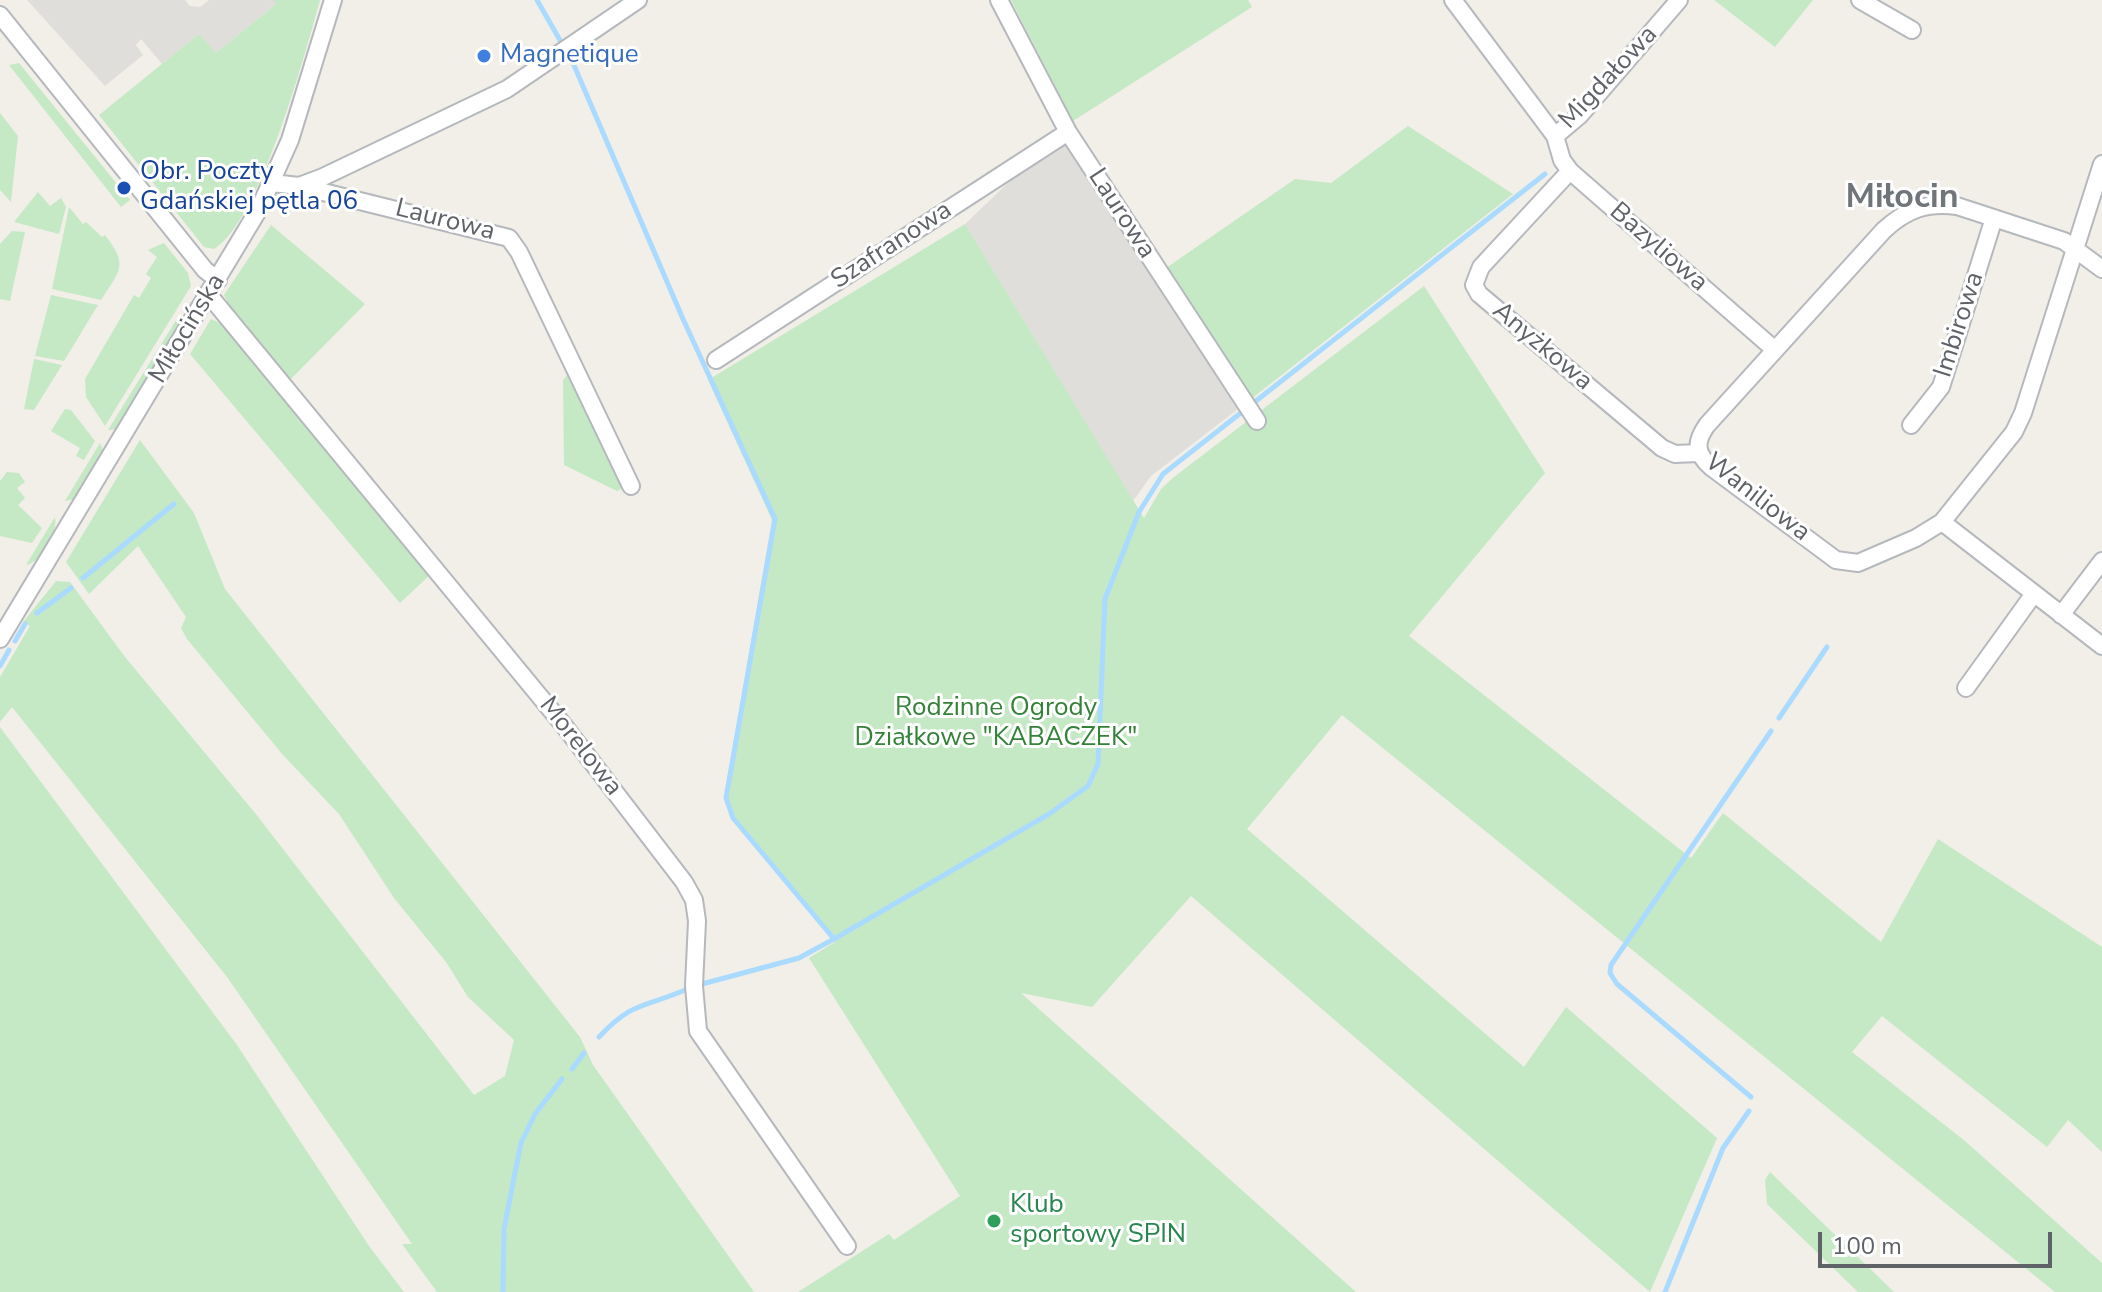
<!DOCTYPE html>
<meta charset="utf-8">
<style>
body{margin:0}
#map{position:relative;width:2102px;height:1292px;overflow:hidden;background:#f1efe8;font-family:"Nunito Sans",sans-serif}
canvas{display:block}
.scale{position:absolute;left:1818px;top:1232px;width:234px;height:36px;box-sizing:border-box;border:4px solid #5f6368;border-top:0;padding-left:10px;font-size:24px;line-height:28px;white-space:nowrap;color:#5f6368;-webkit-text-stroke:6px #fff;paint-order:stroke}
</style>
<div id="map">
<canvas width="2102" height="1292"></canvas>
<div class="scale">100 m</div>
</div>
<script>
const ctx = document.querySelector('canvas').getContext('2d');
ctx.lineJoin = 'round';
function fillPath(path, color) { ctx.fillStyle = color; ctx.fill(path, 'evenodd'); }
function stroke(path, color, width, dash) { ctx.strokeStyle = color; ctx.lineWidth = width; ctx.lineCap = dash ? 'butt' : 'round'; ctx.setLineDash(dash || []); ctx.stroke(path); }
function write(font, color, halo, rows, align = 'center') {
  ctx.font = font + ' "Nunito Sans",sans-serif'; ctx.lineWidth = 6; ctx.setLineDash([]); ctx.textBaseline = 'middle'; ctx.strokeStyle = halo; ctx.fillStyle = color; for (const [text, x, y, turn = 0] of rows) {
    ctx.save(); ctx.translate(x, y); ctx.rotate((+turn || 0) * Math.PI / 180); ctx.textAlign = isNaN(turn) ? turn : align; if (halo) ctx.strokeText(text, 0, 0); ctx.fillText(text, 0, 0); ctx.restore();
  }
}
const industrial = new Path2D(`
 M 27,0 L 185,0 L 190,6 L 200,7 L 209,0 L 274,0 L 277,3 L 215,54 L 199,34 L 162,64 L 141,39 L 136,45 L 143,55 L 105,86 Z
 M 1073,121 L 1251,399 L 1151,476 L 1133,501 L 965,224 Z`);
const green = new Path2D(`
 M 274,0 L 320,0 C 305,54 260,221 214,249 L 204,247 L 99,115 L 199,34 L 216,53 L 276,4 Z
 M 1011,0 L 1248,0 L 1252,7 L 1073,121 Z
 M 1714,0 L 1813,0 L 1775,47 Z
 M 19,63 L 130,200 L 121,207 L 9,65 Z
 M 0,113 L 18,136 L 11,202 L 0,190 Z
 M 1408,126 L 1513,194 L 1251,399 L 1166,268 L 1295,179 L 1331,183 Z
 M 38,192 L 50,206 L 61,198 L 66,207 L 59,234 L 14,222 Z
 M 69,207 L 83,224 L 86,222 L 102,237 L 105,235 C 129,266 120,270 101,300 L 52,289 Z
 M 965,224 L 1144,518 L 1161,489 L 1174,477 L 1424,286 L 1545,473 L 1409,636 L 1691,858 L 1723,813 L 1881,942 L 1938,839 L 2102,947 L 2102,1152 L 2068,1120 L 2047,1147 L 1882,1016 L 1852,1052 L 1965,1141 L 2102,1263 L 2102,1292 L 2055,1292 L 1342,715 L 1247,829 L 1524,1067 L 1566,1007 L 1717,1138 L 1650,1292 L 1191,896 L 1092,1007 L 1021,993 L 1356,1292 L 798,1292 L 889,1234 L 894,1240 L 960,1196 L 809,958 L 835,942 L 731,819 L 724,798 L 772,520 L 708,380 Z
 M 271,225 L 365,304 L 288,382 L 235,317 L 224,295 Z
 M 12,231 L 25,232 L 10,301 L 0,299 L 0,244 Z
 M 164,243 L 188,273 L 191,286 L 105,426 L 86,397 L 85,379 L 134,295 L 139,298 L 151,278 L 146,274 L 157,257 L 148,250 Z
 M 51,295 L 98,305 L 64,361 L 35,356 Z
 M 178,317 L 184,319 L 118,429 L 108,430 Z
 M 211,319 L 224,325 L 432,573 L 400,603 L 190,354 Z
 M 34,359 L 62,365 L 34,410 L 24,409 Z
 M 574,367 L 625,487 L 617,491 L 564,465 L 563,380 Z
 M 65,409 L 71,410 L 95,441 L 84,460 L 76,456 L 80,448 L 51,431 Z
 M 140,440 L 194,513 L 225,589 L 580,1037 L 593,1065 L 754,1292 L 437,1292 L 402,1244 L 412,1244 L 227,977 L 12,707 L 0,722 L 0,677 L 30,626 L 23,622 L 56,581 L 70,582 L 125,657 L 255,813 L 474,1095 L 505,1076 L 514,1040 L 468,997 L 446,962 L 394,898 L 339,814 L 283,755 L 187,639 L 181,628 L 186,617 L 138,546 L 89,594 L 66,562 Z
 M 100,443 L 104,452 L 75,499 L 65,501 Z
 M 7,472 L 19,473 L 25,482 L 17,488 L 25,498 L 18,505 L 42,528 L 32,543 L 0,536 L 0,481 Z
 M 55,517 C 58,534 43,561 26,565 Z
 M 0,727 L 237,1045 L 369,1246 L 404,1292 L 0,1292 Z
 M 1770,1172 L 1894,1292 L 1858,1292 L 1767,1204 L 1765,1180 Z`);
const stream = new Path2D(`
 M 537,0 L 561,42
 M 570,56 L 683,319 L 775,519 L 726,798 L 733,818 L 834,939
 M 83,578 L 174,504
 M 37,613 L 71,588
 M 15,641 L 25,624
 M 0,666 L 9,650
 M 1779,718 L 1827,647
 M 702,984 L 799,958 L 834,939 L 1049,814 L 1088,786 L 1098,764 L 1105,599 L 1139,512 L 1163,474 L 1545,174
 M 599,1037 C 633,1001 643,1008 685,990
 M 572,1069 L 584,1053
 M 1751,1097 L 1617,984 L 1610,973 L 1611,965 L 1771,731
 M 503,1292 L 504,1229 L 521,1143 L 535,1114 L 562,1079
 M 1665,1292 L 1723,1148 L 1749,1111`);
const minor = new Path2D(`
 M 999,0 L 1068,132 L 1257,421
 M 1453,0 L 1555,136 L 1562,160 L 1570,171 L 1775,350
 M 1860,0 L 1912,30
 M 0,15 L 205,270 L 218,280
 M 1555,136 L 1580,115 L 1679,0
 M 2102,164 L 2023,413 L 2014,432 L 1942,522 L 1916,538 L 1858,563 L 1836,560 L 1711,467 C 1695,453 1695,442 1707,425 L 1884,230 C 1907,209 1927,202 1957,206 L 2064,241 L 2102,269
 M 1570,171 L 1481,267 L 1474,285 L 1479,294 L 1662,448 L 1675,454 L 1698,453
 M 272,183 L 299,186 L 323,177 L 507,89 L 638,0
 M 299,186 L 509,238 L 519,252 L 631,486
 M 209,295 L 565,727 L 684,882 L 694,900 L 697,921 L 694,986 L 698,1031 L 847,1246
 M 716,360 L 1068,132
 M 1911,425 L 1941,387 L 1994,218
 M 1942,522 L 2102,646
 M 2061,615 L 2102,561
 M 0,639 L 259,209 L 290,140 L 333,0
 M 1966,688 L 2033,595`);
const markers = [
 [484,56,8,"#3f7fe0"],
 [124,188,8,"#1a4fb4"],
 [994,1221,8,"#2e9e5b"]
];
const shopNames = [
 ["Magnetique",500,56]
];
const streetNames = [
 ["Migdałowa",1609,78,-47],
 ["Laurowa",1121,214,57],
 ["Laurowa",445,221,14],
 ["Szafranowa",892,246,-33],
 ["Bazyliowa",1658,248,41],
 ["Imbirowa",1960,325,-72],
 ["Miłocińska",188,329,-59],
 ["Anyżkowa",1542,347,40],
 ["Waniliowa",1757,498,38],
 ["Morelowa",580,747,52]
];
const transitNames = [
 ["Obr. Poczty",140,173],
 ["Gdańskiej pętla 06",140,203]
];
const parkNames = [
 ["Rodzinne Ogrody",996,709],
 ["Działkowe \"KABACZEK\"",996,739]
];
const leisureNames = [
 ["Klub",1010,1206],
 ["sportowy SPIN",1010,1236]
];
const districtNames = [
 ["Miłocin",1902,199]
];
fillPath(industrial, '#e0deda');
fillPath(green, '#c5e8c5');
stroke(stream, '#aadaff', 5);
stroke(minor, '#b5b8bc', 20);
stroke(minor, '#fff', 16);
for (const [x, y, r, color] of markers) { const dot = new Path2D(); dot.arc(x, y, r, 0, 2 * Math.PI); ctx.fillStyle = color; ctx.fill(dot); stroke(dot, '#fff', 3); }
write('26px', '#366cbe', '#fff', shopNames, 'left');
write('26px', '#5f6368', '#fff', streetNames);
write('26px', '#164399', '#fff', transitNames, 'left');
write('26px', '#348238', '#fff', parkNames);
write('26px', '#27864d', '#fff', leisureNames, 'left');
write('bold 34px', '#70757a', '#fff', districtNames);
</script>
